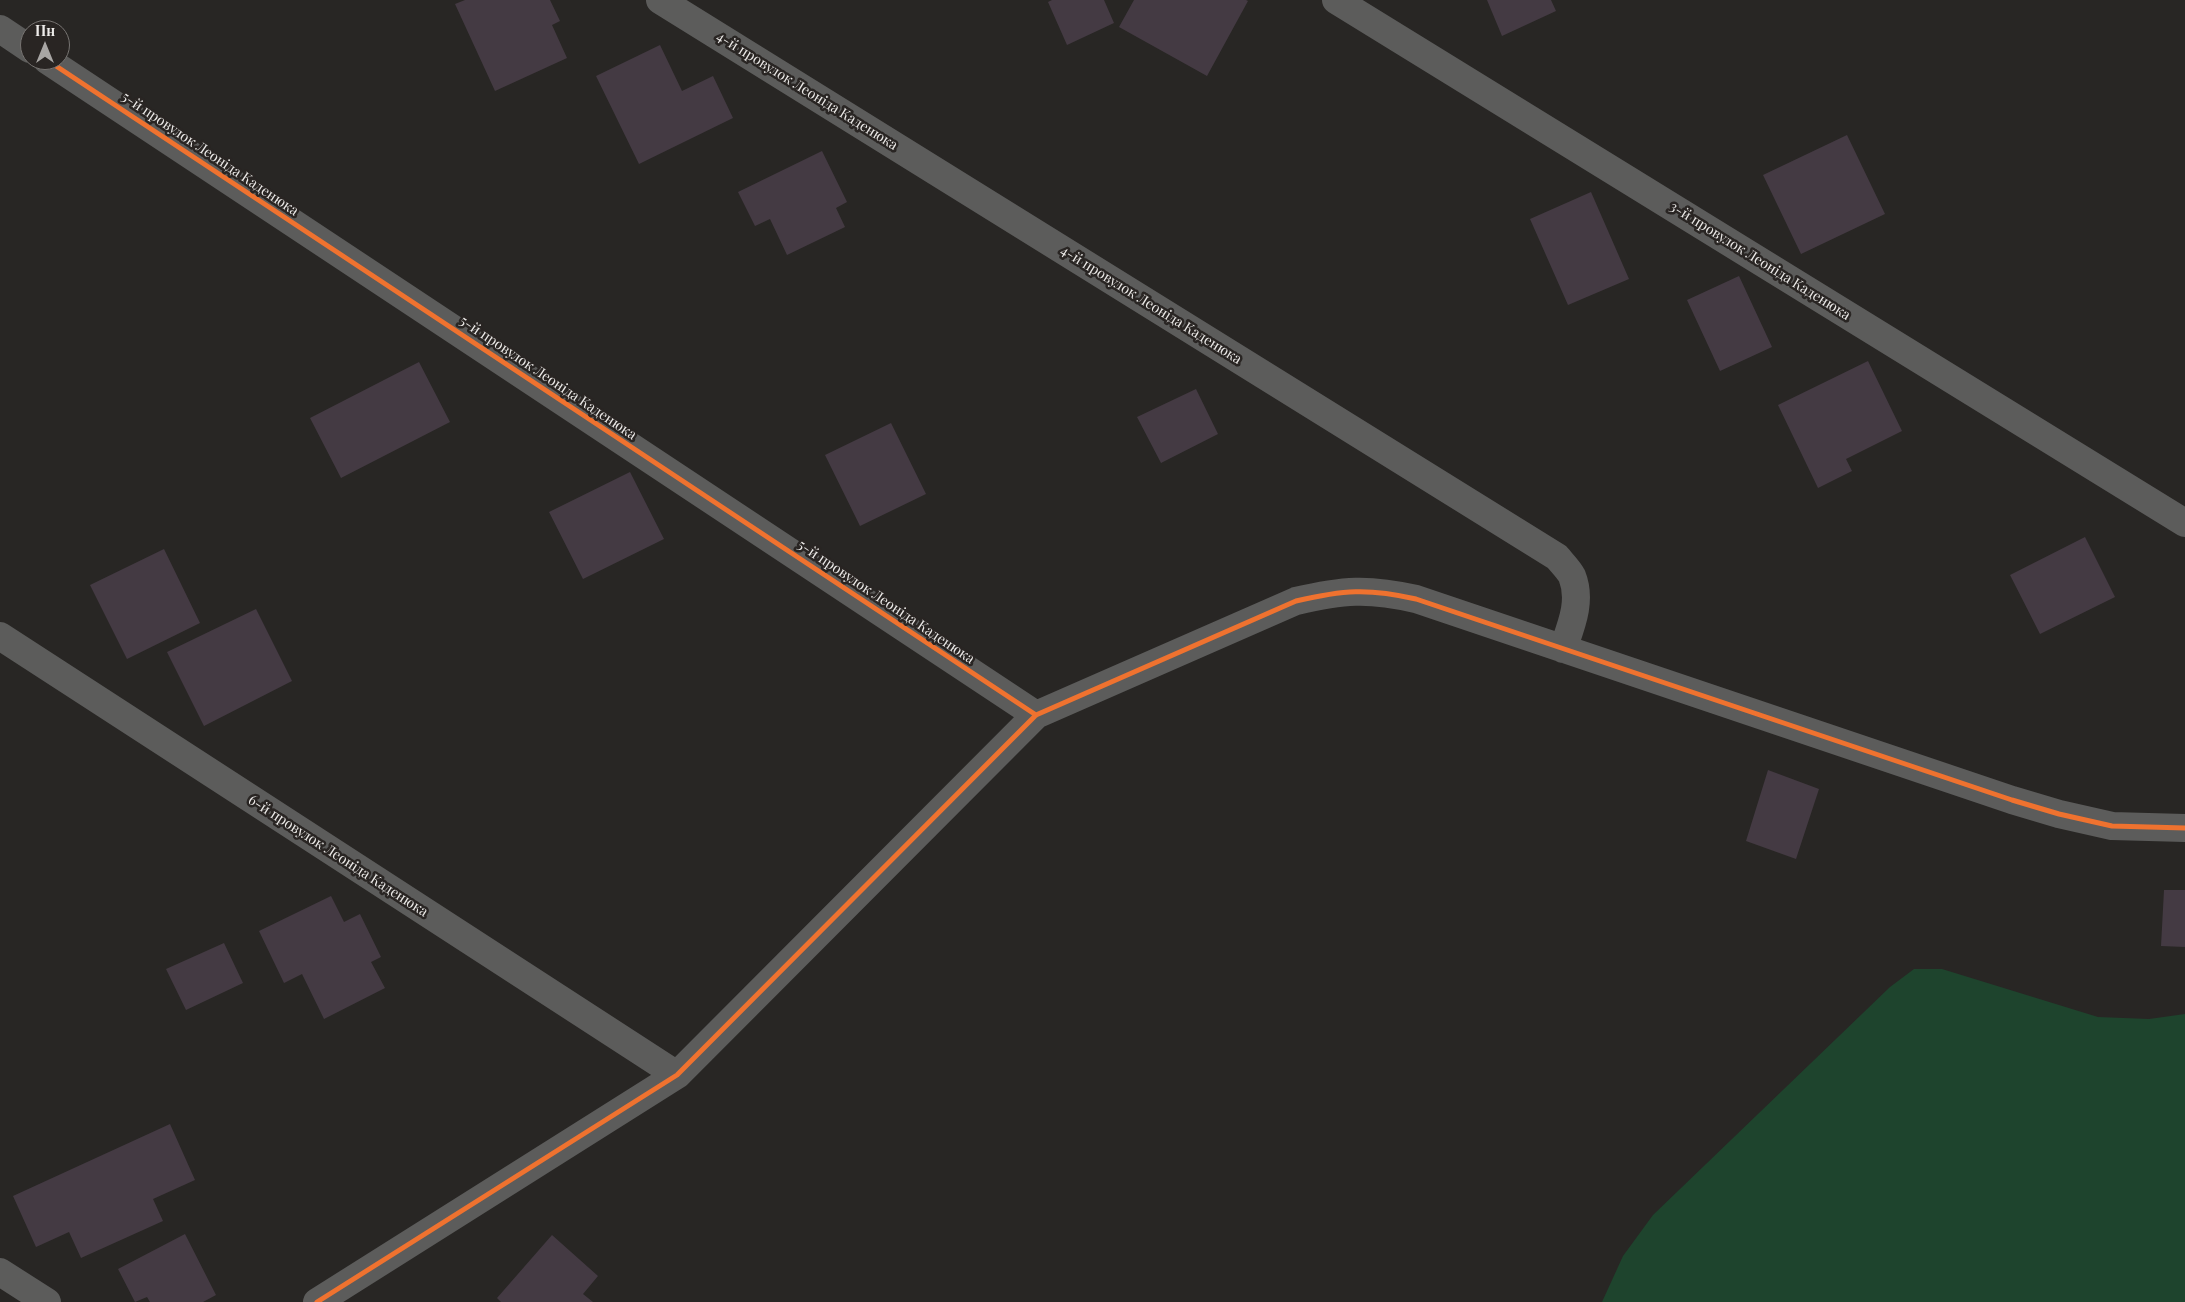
<!DOCTYPE html>
<meta charset="utf-8">
<style>
body{margin:0}
#map{position:relative;width:2185px;height:1302px;overflow:hidden;background:#282624;font-family:"Playfair Display",serif}
canvas{display:block}
.north{position:absolute;left:20px;top:20px;width:50px;height:50px;box-sizing:border-box;background:#292523;border:1px solid #777472;border-radius:50%;rotate:0deg;font-size:14px;font-weight:700;line-height:20px;text-align:center;color:#edebe9}
.north::after{content:'';display:block;margin:auto;width:18px;height:22px;background:#a8a6a4;clip-path:polygon(50% 0,100% 100%,50% 72%,0 100%)}
</style>
<div id="map">
<canvas width="2185" height="1302"></canvas>
<div class="north">Пн</div>
</div>
<script>
const ctx = document.querySelector('canvas').getContext('2d');
ctx.lineJoin = 'round';
function fillPath(path, color) { ctx.fillStyle = color; ctx.fill(path, 'evenodd'); }
function stroke(path, color, width, dash) { ctx.strokeStyle = color; ctx.lineWidth = width; ctx.lineCap = dash ? 'butt' : 'round'; ctx.setLineDash(dash || []); ctx.stroke(path); }
function write(font, color, halo, rows, align = 'center') {
  ctx.font = font + ' "Playfair Display",serif'; ctx.lineWidth = 5; ctx.setLineDash([]); ctx.textBaseline = 'middle'; ctx.strokeStyle = halo; ctx.fillStyle = color; for (const [text, x, y, turn = 0] of rows) {
    ctx.save(); ctx.translate(x, y); ctx.rotate((+turn || 0) * Math.PI / 180); ctx.textAlign = isNaN(turn) ? turn : align; if (halo) ctx.strokeText(text, 0, 0); ctx.fillText(text, 0, 0); ctx.restore();
  }
}
const green = new Path2D(`
 M 1914,969 L 1942,969 L 2098,1017 L 2149,1019 L 2185,1014 L 2185,1302 L 1602,1302 L 1623,1256 L 1653,1215 L 1890,987 Z`);
const building = new Path2D(`
 M 465,0 L 550,0 L 560,21 L 552,25 L 567,58 L 495,91 L 455,4 Z
 M 1052,0 L 1104,0 L 1114,23 L 1067,45 L 1048,2 Z
 M 1134,0 L 1246,0 L 1248,1 L 1207,76 L 1119,27 Z
 M 1487,0 L 1551,0 L 1556,11 L 1502,36 Z
 M 660,45 L 682,91 L 713,76 L 733,118 L 639,164 L 596,76 Z
 M 1847,135 L 1885,214 L 1801,254 L 1763,175 Z
 M 822,151 L 847,202 L 836,208 L 845,227 L 787,255 L 770,219 L 755,226 L 738,192 Z
 M 1591,192 L 1629,279 L 1568,305 L 1530,219 Z
 M 1739,276 L 1772,347 L 1720,371 L 1687,300 Z
 M 1868,361 L 1902,431 L 1846,459 L 1852,471 L 1818,488 L 1778,405 Z
 M 419,362 L 450,422 L 341,478 L 310,418 Z
 M 1196,389 L 1218,434 L 1161,463 L 1137,417 Z
 M 891,423 L 926,494 L 860,526 L 825,455 Z
 M 630,472 L 664,539 L 583,579 L 549,512 Z
 M 2085,537 L 2115,597 L 2040,634 L 2010,575 Z
 M 164,549 L 200,623 L 127,659 L 90,585 Z
 M 256,609 L 292,681 L 204,726 L 167,652 Z
 M 1768,770 L 1819,789 L 1796,859 L 1746,841 Z
 M 2164,890 L 2185,890 L 2185,947 L 2161,946 Z
 M 331,896 L 344,922 L 360,914 L 381,957 L 371,962 L 385,988 L 324,1019 L 302,974 L 284,983 L 259,931 Z
 M 224,943 L 243,983 L 186,1010 L 166,969 Z
 M 170,1124 L 195,1180 L 153,1199 L 163,1221 L 81,1258 L 69,1232 L 36,1247 L 13,1196 Z
 M 185,1234 L 216,1295 L 203,1302 L 150,1302 L 147,1297 L 135,1302 L 118,1269 Z
 M 552,1235 L 598,1276 L 583,1294 L 593,1302 L 501,1302 L 497,1298 Z`);
const street = new Path2D(`
 M 660,0 L 1557,557 C 1562,563 1569,570 1572,576 C 1582,601 1571,626 1563,649
 M 1336,0 L 2185,523
 M 0,29 L 30,49
 M 47,60 L 1036,715
 M 0,636 L 677,1075
 M 0,1272 L 47,1302
 M 317,1302 L 677,1075 L 1036,715 L 1296,601 C 1343,590 1368,588 1416,599 L 2012,800 L 2059,814 L 2112,826 L 2185,828`);
const cycleway = new Path2D(`
 M 47,60 L 1036,715
 M 317,1302 L 677,1075 L 1036,715 L 1296,601 C 1343,590 1368,588 1416,599 L 2012,800 L 2059,814 L 2112,826 L 2185,828`);
const streetNames = [
 ["4-й провулок Леоніда Каденюка",807,91,32],
 ["5-й провулок Леоніда Каденюка",210,154,34],
 ["3-й провулок Леоніда Каденюка",1760,261,32],
 ["4-й провулок Леоніда Каденюка",1151,305,32],
 ["5-й провулок Леоніда Каденюка",548,378,34],
 ["5-й провулок Леоніда Каденюка",886,602,34],
 ["6-й провулок Леоніда Каденюка",338,856,33]
];
fillPath(green, '#1e442d');
fillPath(building, '#443a43');
stroke(street, '#5c5c5b', 28);
stroke(cycleway, '#ef722f', 5);
write('14px', '#edebe9', '#292523', streetNames);
</script>
